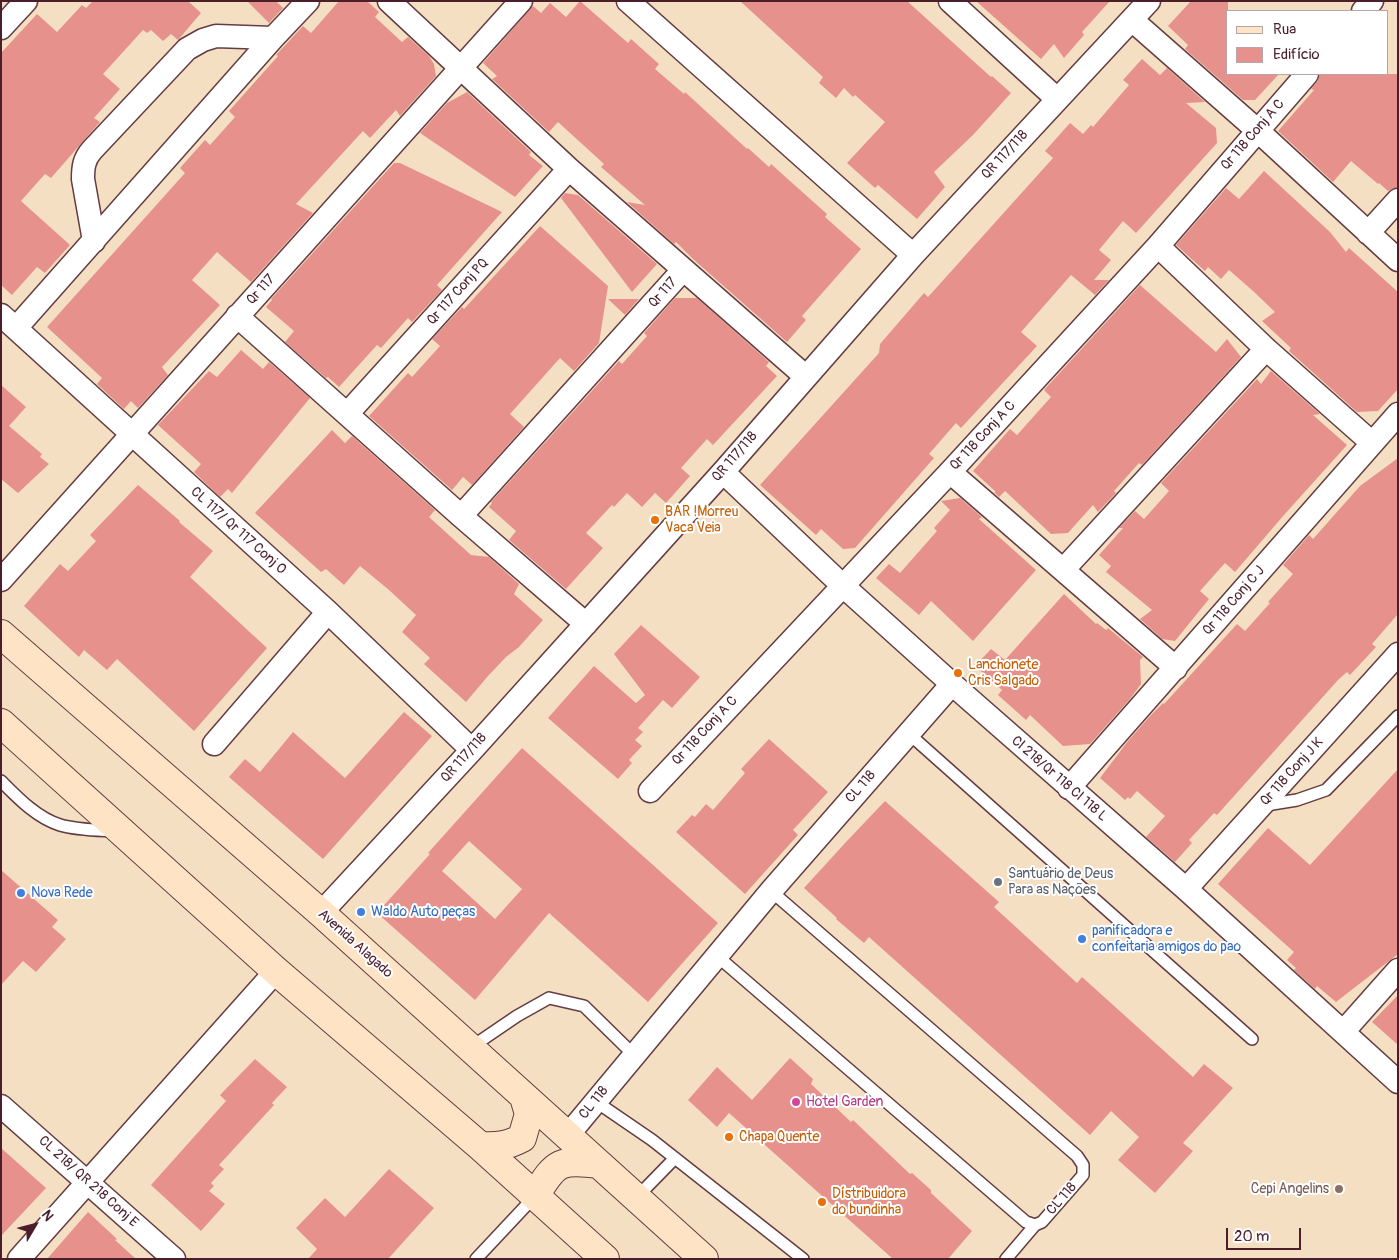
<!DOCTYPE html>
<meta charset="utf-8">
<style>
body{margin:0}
#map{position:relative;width:1399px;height:1260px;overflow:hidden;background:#f5dfc3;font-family:Pangolin,sans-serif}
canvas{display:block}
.frame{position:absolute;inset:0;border:2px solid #4a1f2b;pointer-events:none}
.legend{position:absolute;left:1226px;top:10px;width:162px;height:65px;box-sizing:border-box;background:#fff;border:1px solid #b7a5aa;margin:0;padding:6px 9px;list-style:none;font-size:15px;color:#4a1f2b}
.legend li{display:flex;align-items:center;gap:10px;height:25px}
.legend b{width:25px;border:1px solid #b7a5aa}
.north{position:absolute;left:10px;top:1200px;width:50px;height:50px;-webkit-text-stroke:4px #fff;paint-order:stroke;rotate:53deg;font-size:14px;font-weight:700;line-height:20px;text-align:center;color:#4a1f2b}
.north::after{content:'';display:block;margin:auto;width:18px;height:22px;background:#4a1f2b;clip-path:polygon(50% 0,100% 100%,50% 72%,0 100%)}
.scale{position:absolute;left:1226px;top:1228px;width:75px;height:22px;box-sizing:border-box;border:2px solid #4a1f2b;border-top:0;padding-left:6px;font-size:15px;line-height:18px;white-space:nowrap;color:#4a1f2b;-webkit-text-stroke:4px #fff;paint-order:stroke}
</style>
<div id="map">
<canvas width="1399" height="1260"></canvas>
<div class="frame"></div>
<ul class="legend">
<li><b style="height:6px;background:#fee4c5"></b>Rua</li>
<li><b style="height:14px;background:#e7918c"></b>Edifício</li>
</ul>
<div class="north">N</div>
<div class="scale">20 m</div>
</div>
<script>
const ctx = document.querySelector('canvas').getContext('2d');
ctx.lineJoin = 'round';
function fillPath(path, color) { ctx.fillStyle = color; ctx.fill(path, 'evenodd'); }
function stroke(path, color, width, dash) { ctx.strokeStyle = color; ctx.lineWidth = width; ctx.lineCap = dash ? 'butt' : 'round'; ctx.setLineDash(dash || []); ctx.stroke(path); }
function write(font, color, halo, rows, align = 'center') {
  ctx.font = font + ' Pangolin,sans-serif'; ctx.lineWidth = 4; ctx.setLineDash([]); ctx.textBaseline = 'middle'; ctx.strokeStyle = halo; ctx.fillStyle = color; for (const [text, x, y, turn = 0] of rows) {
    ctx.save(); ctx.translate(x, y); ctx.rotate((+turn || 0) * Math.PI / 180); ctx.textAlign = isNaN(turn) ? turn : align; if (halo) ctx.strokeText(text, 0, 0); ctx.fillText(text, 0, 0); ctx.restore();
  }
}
const building = new Path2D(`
 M 93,1 L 188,1 L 201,13 L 178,40 L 171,34 L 163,41 L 151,30 L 147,33 L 143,30 L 103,74 L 120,89 L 94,118 L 100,122 L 51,178 L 45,174 L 21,201 L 70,245 L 45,273 L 37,267 L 12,295 L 1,285 L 1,53 L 37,14 L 57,32 L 82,5 L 86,8 Z
 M 247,1 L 276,1 L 283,8 L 269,23 Z
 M 339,1 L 367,1 L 379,12 L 375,17 L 402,42 L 408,37 L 429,56 L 434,64 L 436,76 L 400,116 L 396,110 L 370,138 L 363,131 L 296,204 L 313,213 L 251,282 L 217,252 L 192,280 L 220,305 L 162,367 L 168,375 L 138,408 L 131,401 L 124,409 L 97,384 L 102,378 L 47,327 L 185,173 L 180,168 L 205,140 L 210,145 L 235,117 L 229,111 L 278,56 L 276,55 L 289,41 L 303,26 L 311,33 Z
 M 580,1 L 628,43 L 631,39 L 659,64 L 655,69 L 684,94 L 685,92 L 747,149 L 748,148 L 769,167 L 771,164 L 827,214 L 825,217 L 861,249 L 802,316 L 806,320 L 787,342 L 693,259 L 676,242 L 674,244 L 627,202 L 645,205 L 601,167 L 604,164 L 558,122 L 549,132 L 492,79 L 497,76 L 483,63 L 533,6 L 541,13 L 550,3 L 566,17 Z
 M 740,1 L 907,1 L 991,77 L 992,76 L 1011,93 L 973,135 L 934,172 L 945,187 L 917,219 L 878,185 L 875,188 L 847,163 L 885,122 L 855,95 L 853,97 L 844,88 L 836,98 L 819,83 L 823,77 Z
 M 976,1 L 1110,1 L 1082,32 L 1084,35 L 1064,58 L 1054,44 L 1041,59 Z
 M 1191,1 L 1228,1 L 1228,74 L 1279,74 L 1255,100 L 1243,100 L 1185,49 L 1188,45 L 1168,26 Z
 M 1142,59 L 1160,75 L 1167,68 L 1205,102 L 1186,103 L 1216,128 L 1217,143 L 1136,233 L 1123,221 L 1099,250 L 1111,260 L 1094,280 L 1109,280 L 1095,295 L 1071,275 L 1021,332 L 1037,346 L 961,428 L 956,423 L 929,454 L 934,458 L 855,548 L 843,549 L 821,529 L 816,535 L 760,485 L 879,353 L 880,344 L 924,293 L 928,297 L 1053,158 L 1045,151 L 1070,123 L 1083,134 L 1091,125 L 1093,127 L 1129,85 L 1123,80 Z
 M 1320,74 L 1398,74 L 1398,187 L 1388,191 L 1379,183 L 1378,184 L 1351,161 L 1333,182 L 1278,131 L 1314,90 L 1311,89 L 1317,82 Z
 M 467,92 L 531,152 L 529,155 L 543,166 L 515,197 L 420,133 L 447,103 Z
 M 394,163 L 400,163 L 502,212 L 437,285 L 442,290 L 412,322 L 408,318 L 381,348 L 377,345 L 339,387 L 328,377 L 326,378 L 285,342 L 294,331 L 266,307 L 272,300 L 271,299 Z
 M 1264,171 L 1330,232 L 1346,252 L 1349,248 L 1398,292 L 1398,389 L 1378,411 L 1357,412 L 1289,351 L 1291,348 L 1262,321 L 1275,312 L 1253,291 L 1229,270 L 1221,279 L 1208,267 L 1205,271 L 1176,245 L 1226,188 L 1239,199 Z
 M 565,193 L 578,195 L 657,264 L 632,292 L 561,198 Z
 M 540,226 L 608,286 L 599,343 L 574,371 L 560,358 L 510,414 L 524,427 L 472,485 L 463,477 L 452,490 L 369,416 L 408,373 L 412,377 L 440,346 L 432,339 L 462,307 L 464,309 Z
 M 1140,285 L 1216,352 L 1227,339 L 1241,357 L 1142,465 L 1139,463 L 1114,491 L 1116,493 L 1098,512 L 1093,505 L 1068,533 L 1051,534 L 1005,491 L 999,497 L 994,492 L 996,492 L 973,471 L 1010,429 L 1017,435 L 1051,397 L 1044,390 Z
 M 675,298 L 697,298 L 769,362 L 766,366 L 777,376 L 713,445 L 707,439 L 681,468 L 690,476 L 666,503 L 655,493 L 642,507 L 627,493 L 614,507 L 612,505 L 586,533 L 603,548 L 566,589 L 509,540 L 516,531 L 489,507 L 492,503 L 491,502 L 619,361 L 622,364 L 647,336 L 644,333 Z
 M 608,299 L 639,299 L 625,315 Z
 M 241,350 L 263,369 L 269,362 L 310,398 L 232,493 L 228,489 L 220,497 L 194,472 L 201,464 L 158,425 L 209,371 L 217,377 Z
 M 1271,371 L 1320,414 L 1313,415 L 1347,445 L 1284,515 L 1235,572 L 1225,563 L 1200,591 L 1209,599 L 1175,641 L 1162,639 L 1140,619 L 1152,610 L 1106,572 L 1111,566 L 1099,555 L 1123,528 L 1119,528 L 1135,511 L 1144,519 L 1169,491 L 1161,483 L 1257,379 L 1261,384 Z
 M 1,385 L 26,407 L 9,426 L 42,454 L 40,457 L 49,464 L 18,493 L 1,479 Z
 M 332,430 L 345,443 L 352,436 L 435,510 L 429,517 L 471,555 L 489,557 L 519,584 L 514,594 L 543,620 L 519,647 L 506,657 L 488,676 L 466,702 L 424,664 L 430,658 L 402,632 L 416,615 L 389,590 L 360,566 L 344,585 L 326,569 L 321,572 L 255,513 Z
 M 1398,458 L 1398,614 L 1372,644 L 1376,647 L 1350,675 L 1347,672 L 1338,680 L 1217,815 L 1214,813 L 1189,840 L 1192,843 L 1175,862 L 1146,837 L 1165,816 L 1137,791 L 1130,799 L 1128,797 L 1125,800 L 1100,778 L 1128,741 L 1150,716 L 1163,703 L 1164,704 L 1237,624 L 1245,631 L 1270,603 L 1268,602 L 1293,574 L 1283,565 L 1309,535 L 1313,539 L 1360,486 Z
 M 138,485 L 180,521 L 179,522 L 213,551 L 190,577 L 267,648 L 194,731 L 117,659 L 107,670 L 84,650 L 79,657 L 24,606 L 60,564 L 68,571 L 96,541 L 90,535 Z
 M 960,498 L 982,517 L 979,519 L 1036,570 L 973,641 L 931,601 L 919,615 L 876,578 L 889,564 L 900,573 L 937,531 L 934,528 L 950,510 L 941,501 Z
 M 1064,594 L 1096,624 L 1097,623 L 1106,630 L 1108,628 L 1143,657 L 1140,660 L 1141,684 L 1130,699 L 1090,744 L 1063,746 L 1030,715 L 1026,720 L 998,695 L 1002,690 L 975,666 L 991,649 L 1005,660 Z
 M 641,625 L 700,677 L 672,708 L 663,700 L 638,728 L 643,732 L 635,740 L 642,746 L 629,760 L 632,763 L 618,779 L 548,718 L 594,666 L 636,703 L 645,695 L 614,654 Z
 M 404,712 L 432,736 L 323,859 L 229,777 L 245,759 L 260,772 L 293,732 L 345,778 Z
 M 769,739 L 828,792 L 793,830 L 798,835 L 745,894 L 676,832 L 692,815 L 695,817 L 706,804 L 713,810 L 745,773 L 741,769 Z
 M 522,748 L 718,923 L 648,1002 L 549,913 L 475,1000 L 377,913 L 430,854 L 428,853 ZM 469,841 L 522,889 L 495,919 L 442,871 Z
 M 1398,769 L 1398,954 L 1336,1002 L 1317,986 L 1315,989 L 1294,970 L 1296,968 L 1287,960 L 1294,952 L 1218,884 L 1268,828 L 1310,865 Z
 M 885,801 L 999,902 L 994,907 L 1077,983 L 1082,977 L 1193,1077 L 1204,1064 L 1233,1088 L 1183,1143 L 1193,1151 L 1155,1193 L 1118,1160 L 1139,1137 L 1111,1111 L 1090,1135 L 869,937 L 864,943 L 836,919 L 837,918 L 804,888 L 846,842 Z
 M 1,870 L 58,920 L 52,927 L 66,939 L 36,972 L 23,961 L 1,985 Z
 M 1398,995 L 1398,1045 L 1372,1022 Z
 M 790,1058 L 813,1079 L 811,1084 L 851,1122 L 853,1120 L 910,1174 L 912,1173 L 931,1190 L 931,1193 L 972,1231 L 948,1259 L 893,1259 L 729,1113 L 717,1127 L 688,1100 L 717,1067 L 752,1100 Z
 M 255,1059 L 287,1087 L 272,1103 L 274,1105 L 219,1165 L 224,1169 L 211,1183 L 214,1186 L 209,1191 L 225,1204 L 201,1231 L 151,1185 L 226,1101 L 220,1095 Z
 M 1,1148 L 46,1188 L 1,1236 Z
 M 389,1169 L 434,1208 L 388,1259 L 308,1259 L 317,1249 L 296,1228 L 325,1198 L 345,1217 Z
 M 88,1212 L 117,1239 L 115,1240 L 136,1259 L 47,1259 Z`);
const lane = new Path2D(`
 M 908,733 L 1252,1039
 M 1,781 C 18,798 37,818 60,825 C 77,830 96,830 114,831
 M 1266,805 L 1297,800 L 1326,790 L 1398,716
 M 717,956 L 1026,1222 L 1035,1225 L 1042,1222 L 1083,1175 L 1083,1165 L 1077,1156 L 771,891
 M 470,1048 L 517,1016 L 549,998 L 584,1006 L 634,1055
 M 595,1101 L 652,1140 L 803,1259
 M 637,1197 L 675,1158
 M 476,1259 L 536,1195
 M 1006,1259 L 1035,1225`);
const street = new Path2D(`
 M 389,1 L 569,169 L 805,376
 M 628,1 L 913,255
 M 950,1 L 1057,99
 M 1363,11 L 1372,1
 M 1132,20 L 1257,130 L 1398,260
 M 1,28 L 26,1
 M 1368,233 L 1398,200
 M 94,241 L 83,179 C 83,167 84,159 92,150 L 187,49 L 203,40 L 216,36 L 273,38
 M 1158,246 L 1266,349 L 1371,442
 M 1,315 L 328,612 L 472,750
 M 237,316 L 461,516 L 586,624
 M 16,328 L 273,38 L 308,1
 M 347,414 L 569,169
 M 723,472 L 842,585 L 952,684 L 1186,889 L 1398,1082
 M 950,472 L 1176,668
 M 461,516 L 683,270
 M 1064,569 L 1266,349
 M 1,580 L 521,1
 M 214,744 L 328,612
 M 1069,788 L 1398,414
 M 650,791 L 950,472 L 1158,246 L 1307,74
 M 1186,889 L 1398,654
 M 321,913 L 472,750 L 723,472 L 913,255 L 1149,1
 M 1343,1032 L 1398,970
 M 1,1106 L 174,1259
 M 568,1135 L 771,891 L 952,684
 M 19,1259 L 276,971`);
const secondary = new Path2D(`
 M 1,634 L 321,913 L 704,1259
 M 1,723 L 276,971 L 480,1146 L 605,1259
 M 480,1146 C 497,1147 507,1146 522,1138 L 529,1114 L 524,1097
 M 536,1195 C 555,1161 562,1159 599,1164`);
const markers = [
 [655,520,5,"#e8710a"],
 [958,673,5,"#e8710a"],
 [998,882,5,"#6b7280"],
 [21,893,5,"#3f7fe0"],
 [361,912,5,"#3f7fe0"],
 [1082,939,5,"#3f7fe0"],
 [796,1102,5,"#d1479c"],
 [729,1137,5,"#e8710a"],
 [1339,1189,5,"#8d6e63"],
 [822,1202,5,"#e8710a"]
];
const streetNames = [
 ["Qr 118 Conj A C",1253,135,-49],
 ["QR 117/118",1005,155,-47],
 ["Qr 117",261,290,-48],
 ["Qr 117 Conj PQ",458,292,-48],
 ["Qr 117",663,293,-48],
 ["Qr 118 Conj A C",983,436,-47],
 ["QR 117/118",735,457,-49],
 ["CL 117/ Qr 117 Conj O",238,531,42],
 ["Qr 118 Conj C J",1234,601,-49],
 ["Qr 118 Conj A C",705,731,-47],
 ["QR 117/118",464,758,-48],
 ["Qr 118 Conj J K",1292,772,-48],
 ["Cl 218/Qr 118 Cl 118 L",1059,779,41],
 ["CL 118",861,787,-49],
 ["Avenida Alagado",355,944,42],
 ["CL 118",594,1103,-51],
 ["CL 218/ QR 218 Conj E",88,1182,42],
 ["CL 118",1062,1199,-49]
];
const foodNames = [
 ["BAR !Morreu",665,512],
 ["Vaca Veia",665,528],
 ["Lanchonete",968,665],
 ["Cris Salgado",968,681],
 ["Chapa Quente",739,1137],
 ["Dístribuidora",832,1194],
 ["do bundinha",832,1210]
];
const worshipNames = [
 ["Santuário de Deus",1008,874],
 ["Para as Nações",1008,890]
];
const shopNames = [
 ["Nova Rede",31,893],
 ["Waldo Auto peças",371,912],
 ["panificadora e",1092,931],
 ["confeitaria amigos do pao",1092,947]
];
const hotelNames = [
 ["Hotel Garden",806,1102]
];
const educationNames = [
 ["Cepi Angelins",1329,1189]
];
fillPath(building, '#e7918c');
stroke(lane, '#643c42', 14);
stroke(street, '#643c42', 25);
stroke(secondary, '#643c42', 30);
stroke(lane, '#fff', 11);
stroke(street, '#fff', 22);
stroke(secondary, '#fee4c5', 28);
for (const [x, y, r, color] of markers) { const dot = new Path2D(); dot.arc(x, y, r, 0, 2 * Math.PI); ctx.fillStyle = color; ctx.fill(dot); stroke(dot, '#fff', 2); }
write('14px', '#4a1f2b', '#fff', streetNames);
write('14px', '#c56008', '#fff', foodNames, 'left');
write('14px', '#5b616d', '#fff', worshipNames, 'left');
write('14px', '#366cbe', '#fff', shopNames, 'left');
write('14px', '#b23c85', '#fff', hotelNames, 'left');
write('14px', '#785e54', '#fff', educationNames, 'right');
</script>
